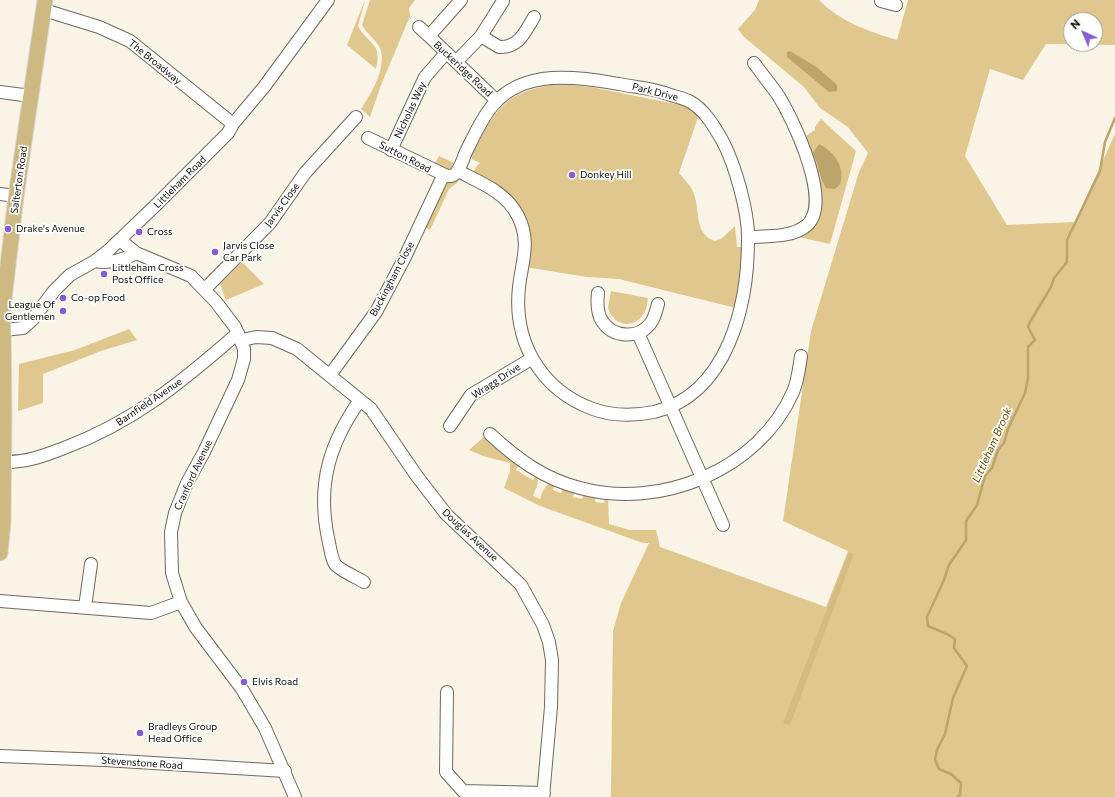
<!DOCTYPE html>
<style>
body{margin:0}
#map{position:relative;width:1115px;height:797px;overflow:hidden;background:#f9f4e6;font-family:Commissioner,sans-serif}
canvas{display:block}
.north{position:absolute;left:1063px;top:12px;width:40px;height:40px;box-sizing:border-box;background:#fff;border:1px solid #9e9e9c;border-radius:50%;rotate:316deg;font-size:11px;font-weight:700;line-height:16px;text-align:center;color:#0d0c08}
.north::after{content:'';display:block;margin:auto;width:14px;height:18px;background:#855cd6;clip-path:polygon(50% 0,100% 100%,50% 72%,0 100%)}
</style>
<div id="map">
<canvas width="1115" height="797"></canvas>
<div class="north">N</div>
</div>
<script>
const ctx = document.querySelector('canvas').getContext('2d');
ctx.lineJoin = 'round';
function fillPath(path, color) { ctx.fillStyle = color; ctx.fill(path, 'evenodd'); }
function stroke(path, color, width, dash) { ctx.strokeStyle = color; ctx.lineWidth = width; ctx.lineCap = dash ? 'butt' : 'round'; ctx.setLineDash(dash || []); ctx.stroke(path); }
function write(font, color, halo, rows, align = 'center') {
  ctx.font = font + ' Commissioner,sans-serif'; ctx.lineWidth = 3.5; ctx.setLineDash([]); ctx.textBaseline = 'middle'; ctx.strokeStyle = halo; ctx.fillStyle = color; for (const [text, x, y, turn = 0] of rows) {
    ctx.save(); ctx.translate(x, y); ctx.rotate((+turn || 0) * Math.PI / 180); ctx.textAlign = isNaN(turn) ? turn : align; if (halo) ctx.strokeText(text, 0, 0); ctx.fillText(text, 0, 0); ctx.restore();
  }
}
const green = new Path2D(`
 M 365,0 L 358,26 C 367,44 383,42 376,69 L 347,45 Z
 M 370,0 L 415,0 L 409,8 L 410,16 L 381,85 L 370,117 L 361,109 C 371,94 389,65 379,46 C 374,38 366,33 362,25 Z
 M 759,0 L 819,0 C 839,21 870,32 897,40 L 908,0 L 1115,0 L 1115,45 L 1046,44 L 1023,80 L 990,69 L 965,156 L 1007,225 L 1075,222 L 1115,134 L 1115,797 L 611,797 L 613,631 L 621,603 L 649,543 L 643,543 L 540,506 L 504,488 L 510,471 L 510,463 L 483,456 L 469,450 L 485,436 L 505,455 L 519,464 L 516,470 L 533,480 L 536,475 C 541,482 535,489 533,496 L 540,499 C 543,491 545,482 555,483 L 553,490 L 561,493 L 564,486 L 575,490 L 573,497 L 582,499 L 584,492 L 596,494 L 595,502 L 604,503 L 605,496 L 608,496 L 609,524 L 630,530 L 656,530 L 660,547 L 826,607 L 848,551 L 783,521 L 811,331 L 859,172 L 868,153 L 848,127 L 820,108 L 804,87 L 743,36 L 738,29 L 755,10 ZM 1071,20 L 1095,20 L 1095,44 L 1071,44 Z
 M 560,84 L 591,87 L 685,106 L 699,114 L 679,173 C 684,179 692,187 694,194 C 700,210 694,234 715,241 L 721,239 L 735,226 L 737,247 L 745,247 L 755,241 L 746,308 L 736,308 L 619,279 L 587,277 L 525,267 L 530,242 L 530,234 L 524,216 L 473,173 L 476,167 L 480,163 L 472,159 L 471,156 C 495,110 505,90 560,84 Z
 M 821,119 L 856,151 L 830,244 L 794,236 L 816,219 L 805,145 L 806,136 L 815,130 L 815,127 Z
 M 439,156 L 454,163 L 450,170 L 447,171 L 434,165 Z
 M 459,179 L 457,183 L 449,189 L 430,230 L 423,226 L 446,183 Z
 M 242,262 L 264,284 L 226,300 L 220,284 Z
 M 611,291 L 648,298 C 647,303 647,309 644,313 C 633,331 613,325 608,308 Z
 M 129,329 L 137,340 L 101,351 L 43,374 L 43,403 L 18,411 L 19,364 L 75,350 Z`);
const forest = new Path2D(`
 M 849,552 L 854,554 L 790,725 L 783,723 Z`);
const water = new Path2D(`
 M 790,51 L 818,68 L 837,85 L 837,91 L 829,92 L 787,57 L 787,52 Z
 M 819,144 C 834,151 846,168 840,184 L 835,189 L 826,188 C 819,177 819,165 813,153 Z`);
const stream = new Path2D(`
 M 957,797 L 960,795 L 961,783 L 951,774 L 939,769 L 935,760 L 937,750 L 945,734 L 953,698 L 967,666 L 954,648 L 955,639 L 947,634 L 928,626 L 927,617 L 944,580 L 949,565 L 966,540 L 966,521 L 977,505 L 985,476 L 992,468 L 998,450 L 1004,443 L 1008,429 L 1025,393 L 1028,378 L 1028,347 L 1035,340 L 1028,327 L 1030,322 L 1051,287 L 1054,278 L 1067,262 L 1067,240 L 1100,171 L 1105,142 L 1115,118`);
const minor = new Path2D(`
 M 461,0 L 429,36 L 497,101
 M 881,1 L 896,5
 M 44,10 L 99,27 L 130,41 L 233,124
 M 419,27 L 429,36
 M 481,36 L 499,47 C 519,48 525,32 534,17
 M 456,62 L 481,36 L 503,1
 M 0,92 L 31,96
 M 368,138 L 447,176 C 451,176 453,176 456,173 C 460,168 463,160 465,154 C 473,138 481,119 493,105 C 525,68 577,77 619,84 C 634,87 650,88 665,93 C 673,96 682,98 689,101 C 704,109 714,126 722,140 C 735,164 749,213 748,240 C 748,305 728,394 654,412 C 634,416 612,416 593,409 C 541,390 513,342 519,287 C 522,261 531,242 518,216 C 506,192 481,183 458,171
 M 391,150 L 425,77 L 446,53
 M 0,194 L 16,196
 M 749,237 C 766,236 793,238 807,225 C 833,202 793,119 778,95 C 770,84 762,74 754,63
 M 120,240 L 136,253 L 191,276 L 216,302 L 235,327 L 244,349 L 244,359 L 238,380 L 204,452 L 187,483 L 175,513 L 171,532 L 172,573 L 181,602 L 196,628 L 242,689 L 265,728 L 295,797
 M 95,261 C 108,264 124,260 136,253
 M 205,289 L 270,223 L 305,173 L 356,117
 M 598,293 C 597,302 597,313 602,321 C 613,338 638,339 650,324 C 655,318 656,311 658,304
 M 3,330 L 23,328 L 32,320 L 54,291 L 70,275 L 95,261 L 109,250 L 158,203 L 228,133 L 233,124 L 264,87 L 328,0
 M 638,333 L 723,525
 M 242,340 L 256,337 L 272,338 L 297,349 L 371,409 L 416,475 L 446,514 L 521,585 L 543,625 L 549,642 L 552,660 L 551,707 L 543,797
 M 330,375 L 376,312 L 404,259 L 443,176
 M 360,400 C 329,444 317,485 328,538 C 330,546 331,558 335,564 C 339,570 358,578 364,582
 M 450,426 L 471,395 L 531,359
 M 490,434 C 517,459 544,479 580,488 C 660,510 759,470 793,392 C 798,381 799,368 801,356
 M 2,462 C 25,463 43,456 64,448 C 134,422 183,381 238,333
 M 0,601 L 151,613 L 181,602
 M 85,607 L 91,564
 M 447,692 L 446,772 L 463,791 L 544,793
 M 0,756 L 104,760 L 285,771`);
const major = new Path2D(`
 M 0,553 L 3,523 L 4,416 L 3,308 L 16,196 L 45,0`);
const markers = [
 [572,175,4,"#855cd6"],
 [8,229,4,"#855cd6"],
 [139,232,4,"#855cd6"],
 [215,252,4,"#855cd6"],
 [104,274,4,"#855cd6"],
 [63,298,4,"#855cd6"],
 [63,311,4,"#855cd6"],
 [244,682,4,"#855cd6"],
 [140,733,4,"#855cd6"]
];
const streetNames = [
 ["The Broadway",155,62,39],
 ["Buckeridge Road",463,69,43],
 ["Park Drive",655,92,14],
 ["Nicholas Way",410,110,-65],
 ["Sutton Road",405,157,27],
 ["Salterton Road",19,180,-82],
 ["Littleham Road",180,182,-45],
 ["Jarvis Close",282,205,-54],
 ["Buckingham Close",392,279,-62],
 ["Wragg Drive",496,381,-33],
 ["Barnfield Avenue",149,402,-34],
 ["Cranford Avenue",193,475,-65],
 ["Douglas Avenue",470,535,43],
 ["Stevenstone Road",142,763,4]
];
const poiNames = [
 ["Donkey Hill",580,175],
 ["Drake's Avenue",16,229],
 ["Cross",147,232],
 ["Jarvis Close",223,246],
 ["Car Park",223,258],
 ["Littleham Cross",112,268],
 ["Post Office",112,280],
 ["Co-op Food",71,298],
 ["League Of",55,305,"right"],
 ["Gentlemen",55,317,"right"],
 ["Elvis Road",252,682],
 ["Bradleys Group",148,727],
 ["Head Office",148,739]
];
const waterNames = [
 ["Littleham Brook",992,445,-66]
];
fillPath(green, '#dfc78d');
fillPath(forest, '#d3bb81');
fillPath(water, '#bca56b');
stroke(stream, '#bca56b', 2.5);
stroke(minor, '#6e695e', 14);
stroke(major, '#d8d8d7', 17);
stroke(minor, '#fff', 12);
stroke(major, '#cdb981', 15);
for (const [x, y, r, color] of markers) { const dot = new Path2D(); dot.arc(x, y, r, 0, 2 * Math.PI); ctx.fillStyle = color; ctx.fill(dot); stroke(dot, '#fff', 1.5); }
write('10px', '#0d0c08', '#fff', streetNames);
write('10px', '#0d0c08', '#fff', poiNames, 'left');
write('italic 11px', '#654e01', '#fff', waterNames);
</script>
